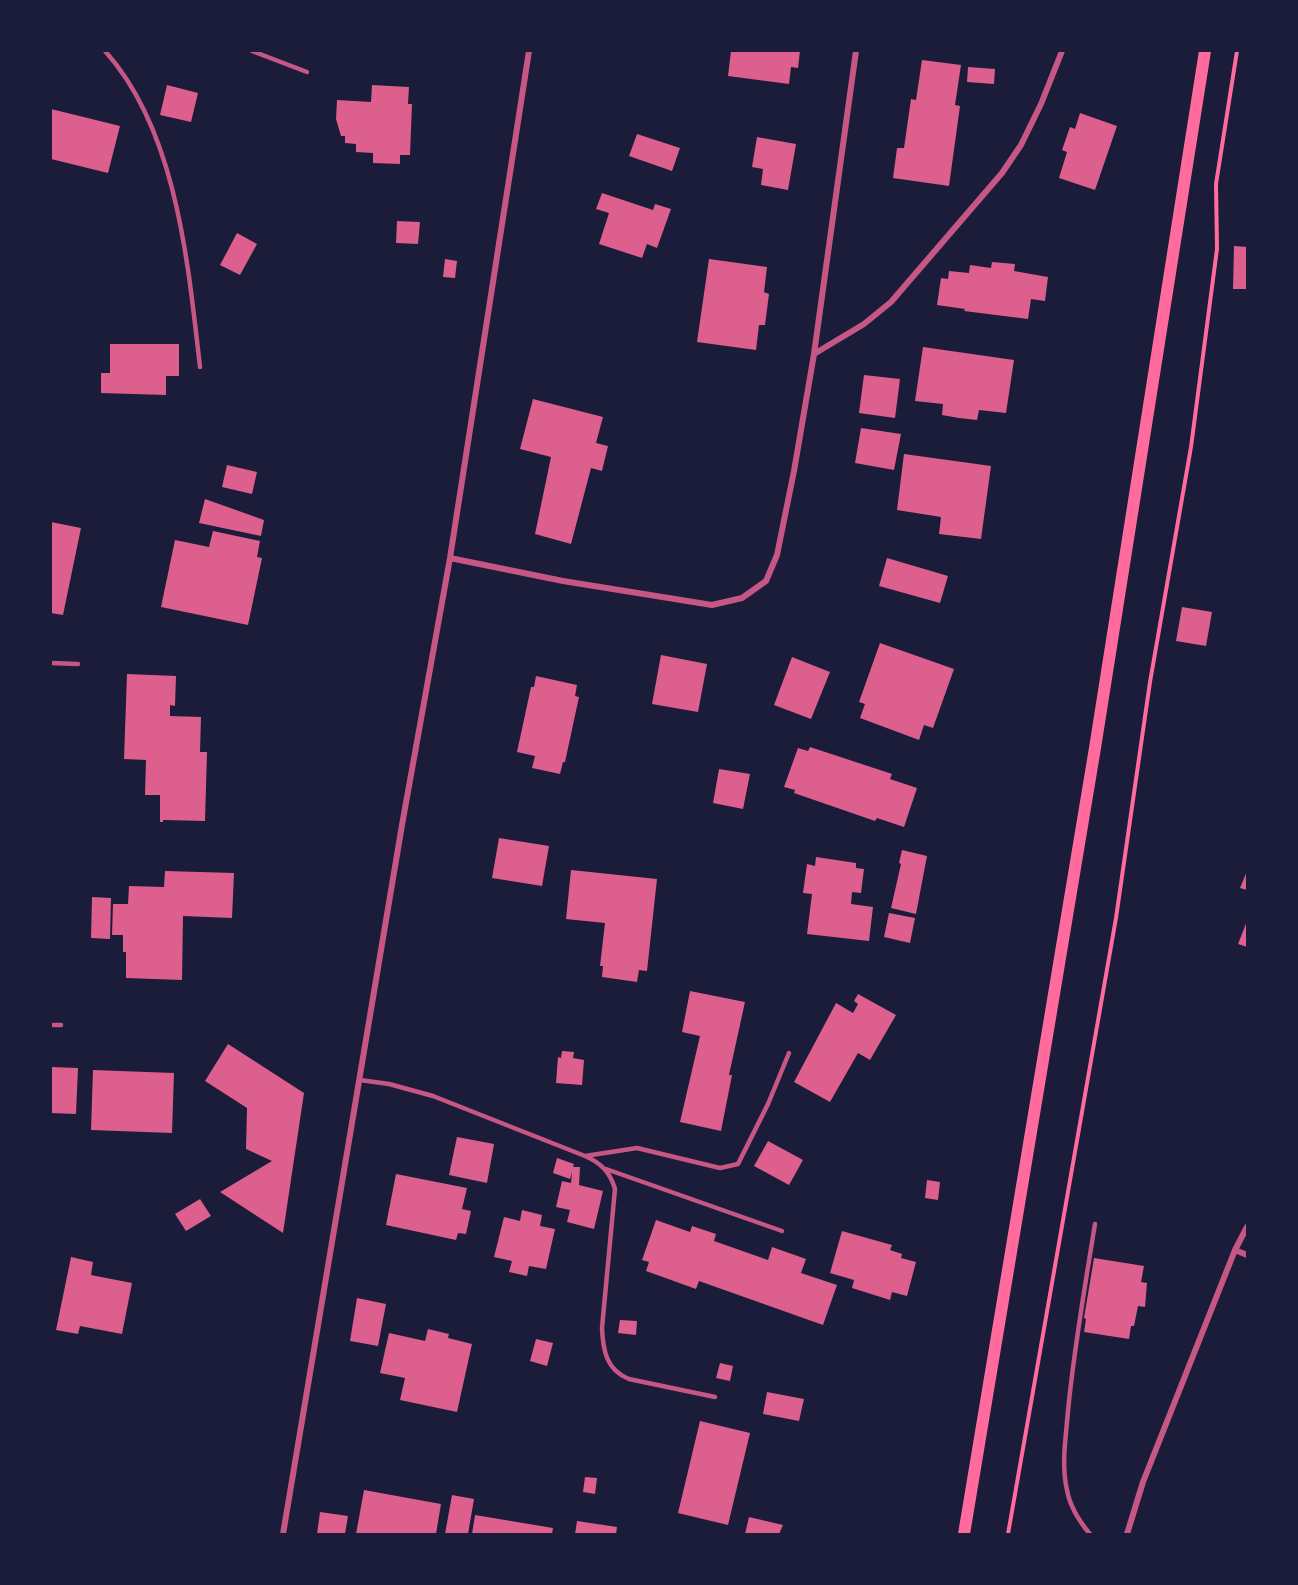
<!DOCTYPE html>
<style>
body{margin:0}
#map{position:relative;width:1298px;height:1585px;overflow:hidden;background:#1b1b3a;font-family:"Playfair Display",serif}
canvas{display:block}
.frame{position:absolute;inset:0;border:52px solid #1b1b3a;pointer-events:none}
</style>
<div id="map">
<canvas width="1298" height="1585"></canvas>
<div class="frame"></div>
</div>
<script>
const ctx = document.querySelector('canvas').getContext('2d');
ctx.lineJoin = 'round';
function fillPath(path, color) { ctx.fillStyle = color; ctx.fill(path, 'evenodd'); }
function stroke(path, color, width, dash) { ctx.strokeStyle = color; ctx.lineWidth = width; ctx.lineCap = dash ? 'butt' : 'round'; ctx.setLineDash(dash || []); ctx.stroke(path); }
const building = new Path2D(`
 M 731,51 L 800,51 L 798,68 L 791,67 L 789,84 L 728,76 Z
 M 922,60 L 961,65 L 955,105 L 960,106 L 949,186 L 893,178 L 897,148 L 904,148 L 911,99 L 916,100 Z
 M 968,67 L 995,69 L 994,84 L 967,82 Z
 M 167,85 L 198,93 L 191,122 L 160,115 Z
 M 372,85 L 409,87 L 408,104 L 412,104 L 410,155 L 400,155 L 400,164 L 373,163 L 373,153 L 356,152 L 356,144 L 345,143 L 345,136 L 341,136 L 336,119 L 337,100 L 371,102 Z
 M 51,109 L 120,126 L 108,173 L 51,159 Z
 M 1080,113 L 1117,126 L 1095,190 L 1059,178 L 1067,152 L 1062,150 L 1070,127 L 1075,129 Z
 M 637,134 L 680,148 L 672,171 L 629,156 Z
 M 757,137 L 796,144 L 788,190 L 761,185 L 763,169 L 752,167 Z
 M 602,193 L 653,210 L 655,204 L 671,209 L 657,248 L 647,244 L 642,258 L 599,244 L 609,213 L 596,209 Z
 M 397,221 L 420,222 L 418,244 L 396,243 Z
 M 237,233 L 257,244 L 240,275 L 220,265 Z
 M 1234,246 L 1247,247 L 1247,289 L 1233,289 Z
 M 445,259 L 457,261 L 455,278 L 443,277 Z
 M 709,259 L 767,267 L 764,292 L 769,294 L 765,325 L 759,325 L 756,350 L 697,342 Z
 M 992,262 L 1015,264 L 1014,271 L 1048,277 L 1045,301 L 1031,299 L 1028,319 L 964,311 L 965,309 L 937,305 L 941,278 L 948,279 L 949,271 L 969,273 L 970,265 L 991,268 Z
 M 110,344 L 179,344 L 179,376 L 166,376 L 166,395 L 101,393 L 101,373 L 110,373 Z
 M 923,347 L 1014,360 L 1006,413 L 979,410 L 977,420 L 959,418 L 942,415 L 943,404 L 915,401 Z
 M 864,375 L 900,379 L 895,418 L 859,413 Z
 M 533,399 L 603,417 L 596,443 L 608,446 L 602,471 L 591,468 L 571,544 L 535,534 L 551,457 L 520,449 Z
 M 861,428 L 901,434 L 894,470 L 855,463 Z
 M 904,454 L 991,466 L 981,539 L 939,534 L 941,517 L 897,510 Z
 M 227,465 L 257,472 L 252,494 L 222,487 Z
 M 205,499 L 264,520 L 261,536 L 199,523 Z
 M 51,522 L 81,528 L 63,615 L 51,613 Z
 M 213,531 L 260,541 L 257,557 L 262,558 L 248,625 L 161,607 L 175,540 L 209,547 Z
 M 887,558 L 948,576 L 940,603 L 879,586 Z
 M 1182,607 L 1212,612 L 1206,646 L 1176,641 Z
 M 880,643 L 954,669 L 933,728 L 924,725 L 919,740 L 860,718 L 865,704 L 859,702 Z
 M 661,655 L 707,664 L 698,712 L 652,704 Z
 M 792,657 L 830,672 L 811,719 L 774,705 Z
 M 127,674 L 176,676 L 175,706 L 170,705 L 170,716 L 201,717 L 200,752 L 207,752 L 205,821 L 163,820 L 163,822 L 160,822 L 160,795 L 145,795 L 146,760 L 124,759 Z
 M 536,676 L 577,685 L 575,696 L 579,697 L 565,762 L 563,762 L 560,774 L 532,768 L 535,756 L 517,752 L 531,687 L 534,687 Z
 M 810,747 L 892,774 L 890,779 L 917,788 L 904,827 L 877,818 L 875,821 L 794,793 L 795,790 L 784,787 L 798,748 L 808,751 Z
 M 719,769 L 750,774 L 743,809 L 713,803 Z
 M 499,838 L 549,846 L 542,886 L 492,878 Z
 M 902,850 L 927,856 L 916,914 L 891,908 L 901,864 L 899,863 Z
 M 816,857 L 856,863 L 856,868 L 864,869 L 861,893 L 852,892 L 851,904 L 873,907 L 869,941 L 807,934 L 812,894 L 803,893 L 807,864 L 815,866 Z
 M 571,870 L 657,879 L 647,971 L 639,970 L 637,982 L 602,977 L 603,966 L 600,966 L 605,923 L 566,919 Z
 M 165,871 L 234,873 L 232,918 L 183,916 L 182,980 L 126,978 L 126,952 L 123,952 L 123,935 L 112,935 L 113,904 L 128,904 L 129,886 L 164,887 Z
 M 1247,871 L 1247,890 L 1240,888 Z
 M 92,897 L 111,898 L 110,939 L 91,938 Z
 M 889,913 L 915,918 L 910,943 L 884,937 Z
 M 1247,921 L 1247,947 L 1238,944 Z
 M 690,991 L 745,1002 L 729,1075 L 732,1075 L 721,1131 L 680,1122 L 700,1036 L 682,1032 Z
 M 858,994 L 896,1015 L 870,1060 L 858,1053 L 830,1102 L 794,1082 L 836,1003 L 853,1013 L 858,1004 L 854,1001 Z
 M 228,1044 L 304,1093 L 283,1233 L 220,1192 L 272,1161 L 246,1149 L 247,1108 L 205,1081 Z
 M 562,1051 L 574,1052 L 573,1058 L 584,1060 L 582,1085 L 556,1083 L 558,1057 L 561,1058 Z
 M 51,1067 L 78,1068 L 76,1114 L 51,1113 Z
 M 93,1070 L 174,1073 L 172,1133 L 91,1130 Z
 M 457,1137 L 494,1144 L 487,1183 L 449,1175 Z
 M 768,1141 L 803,1160 L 789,1185 L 754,1166 Z
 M 557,1158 L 574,1164 L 573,1167 L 580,1167 L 579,1185 L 603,1191 L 594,1229 L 567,1222 L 570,1210 L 556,1207 L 562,1181 L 571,1183 L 572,1172 L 570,1179 L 553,1173 Z
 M 396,1174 L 467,1188 L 462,1209 L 471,1211 L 466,1234 L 458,1233 L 456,1240 L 386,1225 Z
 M 927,1180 L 940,1182 L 938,1200 L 925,1198 Z
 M 200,1199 L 211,1216 L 186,1231 L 175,1214 Z
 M 522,1210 L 542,1215 L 540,1226 L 555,1229 L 546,1269 L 529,1266 L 527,1276 L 509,1272 L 512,1261 L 494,1257 L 504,1217 L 520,1221 Z
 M 656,1220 L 690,1232 L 692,1226 L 716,1234 L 714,1241 L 768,1260 L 772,1247 L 806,1259 L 801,1273 L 837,1285 L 823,1325 L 699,1281 L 696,1289 L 646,1271 L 649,1262 L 642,1260 Z
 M 842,1231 L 892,1245 L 890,1250 L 902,1254 L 901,1258 L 916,1262 L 907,1296 L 892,1292 L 890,1300 L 852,1288 L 854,1280 L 830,1273 Z
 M 71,1257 L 93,1262 L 91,1275 L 132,1283 L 122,1334 L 80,1326 L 78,1334 L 56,1330 Z
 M 1094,1258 L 1144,1266 L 1141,1282 L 1147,1283 L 1145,1307 L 1138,1306 L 1134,1326 L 1131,1326 L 1129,1339 L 1084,1332 L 1086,1319 L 1084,1318 Z
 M 357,1298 L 386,1304 L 378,1346 L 350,1341 Z
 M 620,1320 L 637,1321 L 636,1335 L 618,1333 Z
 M 428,1329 L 449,1334 L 448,1338 L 472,1344 L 457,1412 L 400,1400 L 405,1378 L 380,1373 L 389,1333 L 425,1341 Z
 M 536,1339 L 553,1343 L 547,1366 L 530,1361 Z
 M 720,1363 L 733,1366 L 730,1381 L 716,1378 Z
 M 767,1392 L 804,1399 L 799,1421 L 763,1414 Z
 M 700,1421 L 750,1433 L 728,1525 L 678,1513 Z
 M 585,1477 L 597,1478 L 595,1494 L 583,1492 Z
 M 364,1490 L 441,1504 L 436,1534 L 356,1534 Z
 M 452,1495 L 474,1499 L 468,1534 L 445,1534 Z
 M 320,1512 L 348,1516 L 345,1534 L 317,1534 Z
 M 475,1515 L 553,1528 L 552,1534 L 472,1534 Z
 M 749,1517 L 783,1525 L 779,1534 L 745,1534 Z
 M 577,1521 L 617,1527 L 616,1534 L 575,1534 Z`);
const path = new Path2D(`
 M 1008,1534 L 1116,918 L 1150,682 L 1191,447 L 1217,249 L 1216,184 L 1237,51`);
const service = new Path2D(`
 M 105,51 C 177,131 188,264 200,367
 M 252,51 L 307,72
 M 51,663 L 78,664
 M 51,1025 L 61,1025
 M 360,1080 L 389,1084 L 433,1096 L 585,1156 C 601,1163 610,1172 615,1189 L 602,1328 C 603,1350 606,1370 629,1379 L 715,1397
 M 585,1156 L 637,1148 L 720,1168 L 738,1164 L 768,1104 L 789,1053
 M 606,1169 L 782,1231
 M 1090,1534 C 1079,1521 1070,1507 1067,1490 C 1061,1465 1066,1436 1068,1411 C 1074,1348 1085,1286 1095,1224`);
const minor = new Path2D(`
 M 814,354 L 864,324 L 891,302 L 1002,173 L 1021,145 L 1041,104 L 1062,51
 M 450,558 L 563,581 L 712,605 L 742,598 L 766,581 L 777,555 L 794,471 L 814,354 L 856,51
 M 1235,1250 L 1247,1255
 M 283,1534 L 402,825 L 450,558 L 529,51
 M 1127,1534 L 1143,1482 L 1235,1250 L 1247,1227`);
const secondary = new Path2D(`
 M 964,1534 L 1095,748 L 1205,51`);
fillPath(building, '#dd5f8e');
stroke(path, '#ff6b9d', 4);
stroke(service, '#c65784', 4.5);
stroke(minor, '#c65784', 6);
stroke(secondary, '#ff6b9d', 12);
</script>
